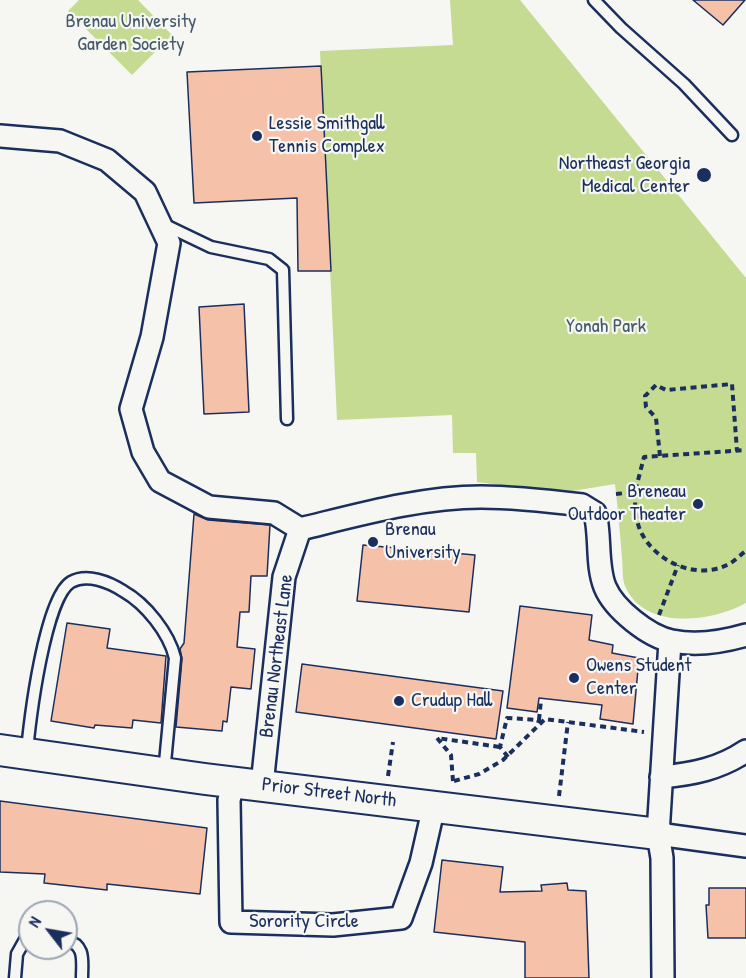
<!DOCTYPE html>
<style>
body{margin:0}
#map{position:relative;width:746px;height:978px;overflow:hidden;background:#f6f6f2;font-family:"Patrick Hand",sans-serif}
canvas{display:block}
.north{position:absolute;left:18px;top:900px;width:60px;height:60px;box-sizing:border-box;background:#f6f6f2;border:2px solid #9ea6b7;border-radius:50%;rotate:301deg;font-size:16px;font-weight:700;line-height:24px;text-align:center;color:#1b2f5e}
.north::after{content:'';display:block;margin:auto;width:21px;height:27px;background:#1b2f5e;clip-path:polygon(50% 0,100% 100%,50% 72%,0 100%)}
</style>
<div id="map">
<canvas width="746" height="978"></canvas>
<div class="north">N</div>
</div>
<script>
const ctx = document.querySelector('canvas').getContext('2d');
ctx.lineJoin = 'round';
function fillPath(path, color) { ctx.fillStyle = color; ctx.fill(path, 'evenodd'); }
function stroke(path, color, width, dash) { ctx.strokeStyle = color; ctx.lineWidth = width; ctx.lineCap = dash ? 'butt' : 'round'; ctx.setLineDash(dash || []); ctx.stroke(path); }
function write(font, color, halo, rows, align = 'center') {
  ctx.font = font + ' "Patrick Hand",sans-serif'; ctx.lineWidth = 4.5; ctx.setLineDash([]); ctx.textBaseline = 'middle'; ctx.strokeStyle = halo; ctx.fillStyle = color; for (const [text, x, y, turn = 0] of rows) {
    ctx.save(); ctx.translate(x, y); ctx.rotate((+turn || 0) * Math.PI / 180); ctx.textAlign = isNaN(turn) ? turn : align; if (halo) ctx.strokeText(text, 0, 0); ctx.fillText(text, 0, 0); ctx.restore();
  }
}
const green = new Path2D(`
 M 79,0 L 138,0 L 172,35 L 132,75 L 68,11 Z
 M 450,0 L 520,0 L 746,278 L 746,603 C 712,622 644,631 625,586 C 622,579 623,567 622,558 C 620,534 618,509 615,484 L 560,493 L 477,482 L 476,453 L 453,453 L 452,415 L 337,420 L 320,51 L 453,45 Z`);
const building = new Path2D(`
 M 693,0 L 745,0 L 723,25 Z
 M 321,66 L 331,271 L 298,271 L 297,198 L 194,203 L 187,72 Z
 M 244,304 L 249,412 L 204,414 L 199,307 Z
 M 194,514 L 208,520 L 270,525 L 267,576 L 251,576 L 249,612 L 240,612 L 237,647 L 255,649 L 251,689 L 231,687 L 227,722 L 223,721 L 222,731 L 176,727 L 182,659 L 180,649 L 184,643 Z
 M 363,545 L 475,555 L 469,612 L 357,601 Z
 M 520,606 L 592,615 L 589,640 L 613,645 L 612,653 L 639,658 L 633,724 L 600,719 L 602,705 L 539,698 L 537,712 L 507,708 Z
 M 67,623 L 110,629 L 107,648 L 166,656 L 161,723 L 133,720 L 132,728 L 95,725 L 94,728 L 51,721 Z
 M 302,664 L 503,691 L 496,739 L 296,712 Z
 M 0,801 L 207,828 L 200,894 L 107,884 L 107,890 L 44,883 L 45,874 L 0,872 Z
 M 442,860 L 503,867 L 500,892 L 542,891 L 541,885 L 567,883 L 568,890 L 586,891 L 589,978 L 525,978 L 525,942 L 434,932 Z
 M 709,888 L 746,888 L 746,938 L 708,938 L 706,905 L 709,905 Z`);
const path = new Path2D(`
 M 660,456 L 656,418 L 646,407 L 645,396 L 656,385 L 666,390 L 732,384 L 737,451
 M 635,492 C 635,506 635,521 642,534 C 657,562 696,580 727,565 C 734,562 740,555 746,551
 M 616,494 L 635,492 L 644,457 L 746,450
 M 659,615 L 678,565
 M 539,720 L 541,700
 M 508,757 L 500,747 L 507,718 L 539,720 L 538,723
 M 388,776 L 393,742
 M 453,781 L 451,755 L 437,738 L 500,747
 M 454,781 L 479,774 L 503,760 L 545,719 L 644,732
 M 559,796 L 568,722`);
const lane = new Path2D(`
 M 594,0 L 621,28 L 684,84 L 732,135
 M 163,224 L 211,247 L 269,259 L 283,270 L 287,419
 M 27,753 C 29,722 45,597 71,582 C 87,573 109,582 123,591 C 146,604 169,633 175,658 L 164,773
 M 66,940 C 86,945 82,961 82,978
 M 15,978 L 17,954 L 26,938 L 30,938`);
const street = new Path2D(`
 M 0,136 L 60,141 L 107,160 L 145,192 L 169,243 L 152,337 L 131,409 L 143,452 L 160,481 L 209,507 L 274,513 L 300,529 C 358,515 421,497 481,497 C 514,497 549,501 582,505 L 595,513 C 601,536 596,565 605,587 C 614,609 649,637 672,641 C 697,646 722,642 746,635
 M 661,777 C 693,774 719,769 746,751
 M 234,782 L 229,800 L 231,922 L 333,925 L 401,918 L 421,863 L 434,806
 M 262,785 L 284,577 L 300,529
 M 658,834 L 746,846
 M 663,978 L 662,858 L 658,834 L 670,641`);
const secondary = new Path2D(`
 M 0,750 L 205,779 L 658,834`);
const markers = [
 [257,136,6,"#1b2f5e"],
 [704,175,8,"#1b2f5e"],
 [698,504,6,"#1b2f5e"],
 [373,542,6,"#1b2f5e"],
 [574,678,6,"#1b2f5e"],
 [399,701,6,"#1b2f5e"]
];
const parkNames = [
 ["Brenau University",131,22],
 ["Garden Society",131,45],
 ["Yonah Park",606,327]
];
const poiNames = [
 ["Lessie Smithgall",269,124],
 ["Tennis Complex",269,147],
 ["Northeast Georgia",690,164,"right"],
 ["Medical Center",690,187,"right"],
 ["Breneau",686,492,"right"],
 ["Outdoor Theater",686,515,"right"],
 ["Brenau",385,530],
 ["University",385,553],
 ["Owens Student",586,666],
 ["Center",586,689],
 ["Crudup Hall",411,701]
];
const streetNames = [
 ["Brenau Northeast Lane",277,656,-83],
 ["Prior Street North",329,793,7],
 ["Sorority Circle",304,922]
];
fillPath(green, '#c4db91');
fillPath(building, '#f6c1a9');
stroke(building, '#1b2f5e', 1.5);
stroke(lane, '#1b2f5e', 15);
stroke(street, '#1b2f5e', 26);
stroke(secondary, '#1b2f5e', 34);
stroke(path, '#1b2f5e', 4, [6, 4.5]);
stroke(lane, '#f6f6f2', 10);
stroke(street, '#f6f6f2', 21);
stroke(secondary, '#f6f6f2', 30);
for (const [x, y, r, color] of markers) { const dot = new Path2D(); dot.arc(x, y, r, 0, 2 * Math.PI); ctx.fillStyle = color; ctx.fill(dot); stroke(dot, '#f6f6f2', 2); }
write('20px', '#455a6b', '#f6f6f2', parkNames);
write('20px', '#1b2f5e', '#f6f6f2', poiNames, 'left');
write('20px', '#1b2f5e', '#f6f6f2', streetNames);
</script>
